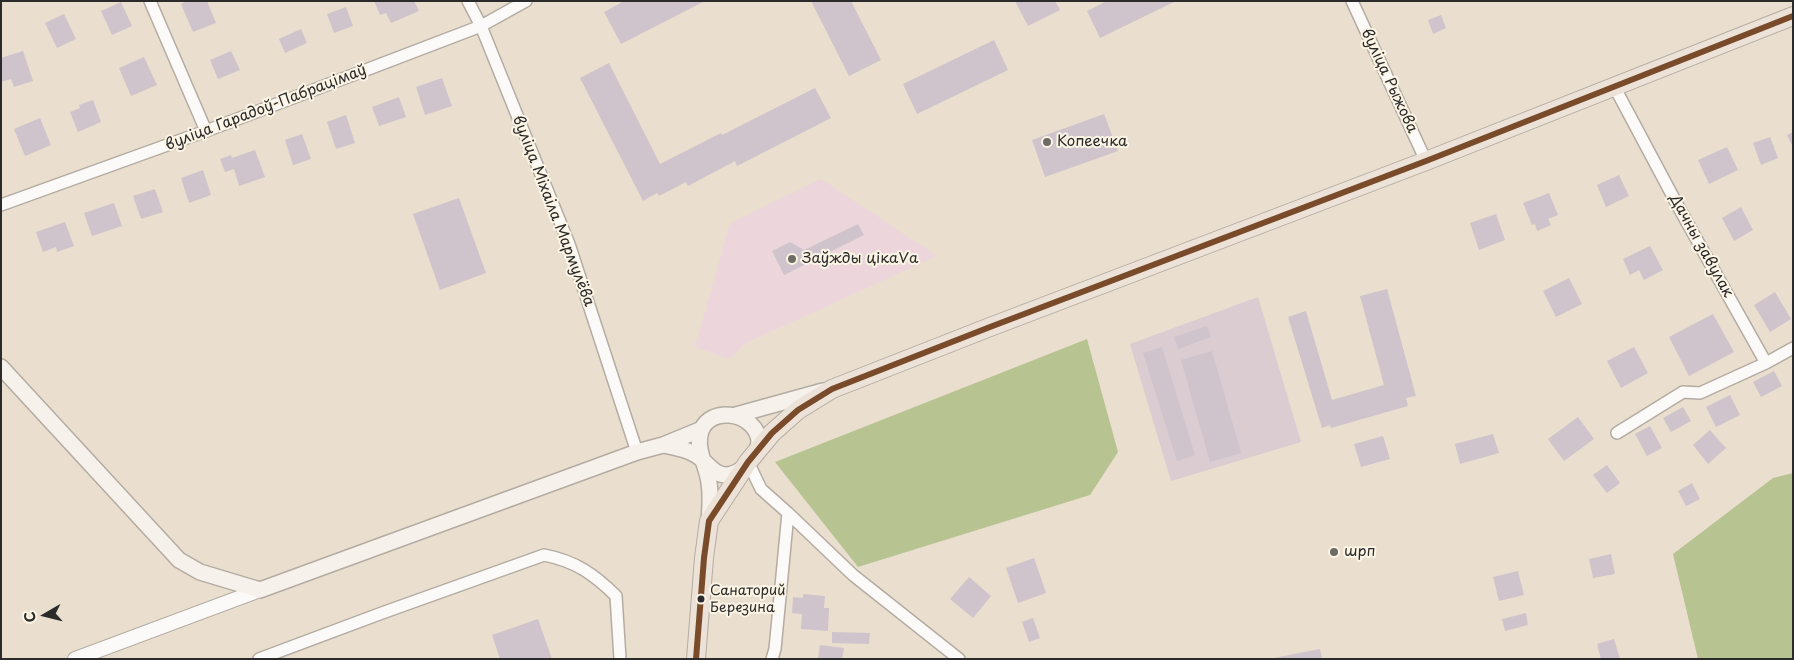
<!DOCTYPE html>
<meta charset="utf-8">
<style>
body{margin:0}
#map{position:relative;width:1794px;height:660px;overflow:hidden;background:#eadece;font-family:"Playpen Sans",sans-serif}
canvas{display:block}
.frame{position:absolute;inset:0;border:2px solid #2b2b2b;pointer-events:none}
.north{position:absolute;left:20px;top:590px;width:50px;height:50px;-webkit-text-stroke:4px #fcf5e5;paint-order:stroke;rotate:262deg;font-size:14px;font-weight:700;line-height:20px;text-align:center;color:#2b2b2b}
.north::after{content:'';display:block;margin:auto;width:18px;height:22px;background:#2b2b2b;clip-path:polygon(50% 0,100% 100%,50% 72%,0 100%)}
</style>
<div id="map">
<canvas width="1794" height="660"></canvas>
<div class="frame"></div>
<div class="north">С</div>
</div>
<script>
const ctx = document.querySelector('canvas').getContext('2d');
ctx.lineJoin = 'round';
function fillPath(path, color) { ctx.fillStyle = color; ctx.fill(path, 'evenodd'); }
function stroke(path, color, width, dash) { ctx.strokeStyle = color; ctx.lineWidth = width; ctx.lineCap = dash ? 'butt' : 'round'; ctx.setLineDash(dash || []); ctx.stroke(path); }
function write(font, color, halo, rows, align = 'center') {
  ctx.font = font + ' "Playpen Sans",sans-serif'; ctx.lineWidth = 4; ctx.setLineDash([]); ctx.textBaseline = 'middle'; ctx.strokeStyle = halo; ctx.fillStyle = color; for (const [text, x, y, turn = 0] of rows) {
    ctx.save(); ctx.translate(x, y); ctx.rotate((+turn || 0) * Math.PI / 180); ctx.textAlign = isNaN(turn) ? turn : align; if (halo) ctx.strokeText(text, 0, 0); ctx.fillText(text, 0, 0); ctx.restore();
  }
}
const built = new Path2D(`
 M 821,179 L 937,256 L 744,344 L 730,359 L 695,347 L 730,223 Z`);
const industrial = new Path2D(`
 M 1258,297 L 1301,442 L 1171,481 L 1130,344 Z`);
const forest = new Path2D(`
 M 1087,339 L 1118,452 L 1090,495 L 858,567 L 775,462 Z
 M 1793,473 L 1793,659 L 1698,659 L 1673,554 L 1773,478 Z`);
const building = new Path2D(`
 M 187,1 L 207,1 L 216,23 L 193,32 L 181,4 Z
 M 374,1 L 414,1 L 419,11 L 391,23 L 386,13 L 380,15 Z
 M 624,1 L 705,1 L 621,44 L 604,12 Z
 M 811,1 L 851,1 L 881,60 L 849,76 Z
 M 1015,1 L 1055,1 L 1060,10 L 1028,26 Z
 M 1107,1 L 1176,1 L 1100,38 L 1087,11 Z
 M 121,2 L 132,26 L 112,35 L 101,11 Z
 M 346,7 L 353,26 L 334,33 L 327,14 Z
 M 64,14 L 76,39 L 57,48 L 45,23 Z
 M 1441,15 L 1446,28 L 1433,34 L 1428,20 Z
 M 301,29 L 307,43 L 285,53 L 279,39 Z
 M 994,40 L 1008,70 L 917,114 L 903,84 Z
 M 23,51 L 33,81 L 14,87 L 11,79 L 1,82 L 1,58 Z
 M 231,51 L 240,70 L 218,79 L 210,60 Z
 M 144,57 L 157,85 L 131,96 L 119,68 Z
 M 609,63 L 660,164 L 721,133 L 722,135 L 815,88 L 831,118 L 737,166 L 735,161 L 688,186 L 686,182 L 659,196 L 657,193 L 643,201 L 580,78 Z
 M 442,78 L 452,106 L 425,115 L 416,87 Z
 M 399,97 L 406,117 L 379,126 L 372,107 Z
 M 93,100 L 101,122 L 78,132 L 70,112 L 80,108 L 79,105 Z
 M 1104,114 L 1118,151 L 1045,177 L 1032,140 Z
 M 346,115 L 355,143 L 336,149 L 327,122 Z
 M 40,118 L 51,145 L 25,156 L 14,129 Z
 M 1793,132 L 1793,147 L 1787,135 Z
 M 302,134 L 311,159 L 293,165 L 285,140 Z
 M 1770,137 L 1778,158 L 1761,165 L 1753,143 Z
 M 1727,147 L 1738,170 L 1709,184 L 1698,160 Z
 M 255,150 L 265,177 L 239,186 L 234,169 L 225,172 L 220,159 L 231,155 L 232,158 Z
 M 203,170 L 211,195 L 189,203 L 181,178 Z
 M 1619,175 L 1629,196 L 1606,207 L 1597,185 Z
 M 155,189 L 163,212 L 141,219 L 133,196 Z
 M 1549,193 L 1558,215 L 1548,219 L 1551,225 L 1537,231 L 1535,224 L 1532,225 L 1523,203 Z
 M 459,198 L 486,273 L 440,290 L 413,214 Z
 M 114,203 L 122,226 L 92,236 L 84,213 Z
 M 1741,207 L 1753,230 L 1734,241 L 1722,218 Z
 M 1496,214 L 1505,240 L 1479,250 L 1470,223 Z
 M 65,222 L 74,246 L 57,252 L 56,247 L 43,252 L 36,232 Z
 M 858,224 L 864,235 L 784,275 L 772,251 L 790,242 L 804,250 Z
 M 1650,246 L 1663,270 L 1644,280 L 1639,270 L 1630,275 L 1623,259 Z
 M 1569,278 L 1582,304 L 1556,317 L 1543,291 Z
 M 1387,289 L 1416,396 L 1406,398 L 1408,406 L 1331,428 L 1330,425 L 1322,428 L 1288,317 L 1306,311 L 1332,400 L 1384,385 L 1360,296 Z
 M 1775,292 L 1791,319 L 1770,332 L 1754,305 Z
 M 1713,314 L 1734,352 L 1689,376 L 1669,337 Z
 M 1207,326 L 1211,337 L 1178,349 L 1174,337 Z
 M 1162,347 L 1195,455 L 1177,461 L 1143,353 Z
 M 1634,347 L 1648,373 L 1621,388 L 1607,361 Z
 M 1212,351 L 1241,453 L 1210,462 L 1181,360 Z
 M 1774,371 L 1782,386 L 1761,397 L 1753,382 Z
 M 1730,395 L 1740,415 L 1716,427 L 1706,407 Z
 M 1683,407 L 1691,421 L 1671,432 L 1663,418 Z
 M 1578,417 L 1594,439 L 1564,461 L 1548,439 Z
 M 1650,426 L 1662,448 L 1647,456 L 1635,434 Z
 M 1710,430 L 1726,448 L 1708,464 L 1693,445 Z
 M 1493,434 L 1499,453 L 1460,464 L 1455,444 Z
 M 1383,436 L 1390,459 L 1361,467 L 1354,444 Z
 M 1607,465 L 1620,483 L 1607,493 L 1593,475 Z
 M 1692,483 L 1700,499 L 1686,506 L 1678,491 Z
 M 1331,549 L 1335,549 L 1337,555 L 1332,556 Z
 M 1611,554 L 1615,574 L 1593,578 L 1589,559 Z
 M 1034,558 L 1046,593 L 1018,603 L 1006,568 Z
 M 1518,571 L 1524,595 L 1499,601 L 1493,577 Z
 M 969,577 L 991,596 L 973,618 L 950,599 Z
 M 803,594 L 825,596 L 824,608 L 829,608 L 828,631 L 801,629 L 802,614 L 792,613 L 793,597 L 803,598 Z
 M 1526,613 L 1528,625 L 1505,631 L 1502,619 Z
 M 1033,618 L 1040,638 L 1029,642 L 1022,622 Z
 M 538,619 L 552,659 L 500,659 L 492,635 Z
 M 832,632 L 870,633 L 869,644 L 832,643 Z
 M 1614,639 L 1620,659 L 1601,659 L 1597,644 Z
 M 820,645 L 844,648 L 842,659 L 818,659 Z
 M 1320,649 L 1322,659 L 1274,659 L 1274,658 Z`);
const minor = new Path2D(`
 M 150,1 L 206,131
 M 468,1 L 481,26 L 569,244 L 637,452
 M 1352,1 L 1426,161
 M 1614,86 L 1679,208 L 1766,363
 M 1,205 L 206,131 L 481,26 L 526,1
 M 1617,433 L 1683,392 L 1700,393 L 1766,363 L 1793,348
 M 748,462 L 761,489 L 788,513 L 853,575 L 959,659
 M 259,659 L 382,613 L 544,555 C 575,561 594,574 616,596 L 620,659
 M 772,659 L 775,649 L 788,513`);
const tertiary = new Path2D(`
 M 75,659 L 260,590`);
const secondary = new Path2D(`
 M 1,367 L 179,560 L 200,572 L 260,590 L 637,452 L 663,445 L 702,429
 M 736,415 L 823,391
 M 663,445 C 674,447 686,449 696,455 C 707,462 714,476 728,475 C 743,473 763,451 758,436 C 751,412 710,406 701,431 C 695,450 707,465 709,483 C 711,495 710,509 709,521`);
const primary = new Path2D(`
 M 696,659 L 704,558 L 709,521 L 748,462 L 772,433 L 798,410 L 832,389 L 990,327 L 1426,161 L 1793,16`);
const bus1 = new Path2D(`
 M 696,659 L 704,558 L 709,521 L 748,462 L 772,433 L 798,410 L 832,389 L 990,327 L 1426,161 L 1793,16`);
const markers = [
 [1047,142,5,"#6e6a64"],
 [792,259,5,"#6e6a64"],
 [1334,552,5,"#6e6a64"],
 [701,599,4.5,"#2b2b2b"]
];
const busNames = [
 ["Санаторий",710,591],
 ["Березина",710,608]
];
const streetNames = [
 ["вуліца Рыжова",1389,81,65],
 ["вуліца Гарадоў-Пабрацімаў",266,108,-21],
 ["вуліца Міхаіла Мармулёва",553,211,69],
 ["Дачны завулак",1701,246,61]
];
const poiNames = [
 ["Копеечка",1057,142],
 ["Заўжды цікаVа",802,259],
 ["шрп",1344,552]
];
fillPath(built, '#ecd6dc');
fillPath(industrial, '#daccd1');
fillPath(forest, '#b7c492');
fillPath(building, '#cfc4cb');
stroke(minor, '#b4aca3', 14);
stroke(tertiary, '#b4aca3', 16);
stroke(secondary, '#b4aca3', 18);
stroke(primary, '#b4aca3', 20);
stroke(minor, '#fcfaf8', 11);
stroke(tertiary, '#fcfaf8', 14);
stroke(secondary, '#f6f1ea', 15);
stroke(primary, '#ece2d7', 18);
stroke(bus1, '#7a4b2a', 6);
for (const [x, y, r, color] of markers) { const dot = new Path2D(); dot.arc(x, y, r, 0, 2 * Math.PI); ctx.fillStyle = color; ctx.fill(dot); stroke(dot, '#fcf5e5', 2); }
write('14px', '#2b2b2b', '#fcf5e5', busNames, 'left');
write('15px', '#2b2b2b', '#fcf5e5', streetNames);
write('15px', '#2b2b2b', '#fcf5e5', poiNames, 'left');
</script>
